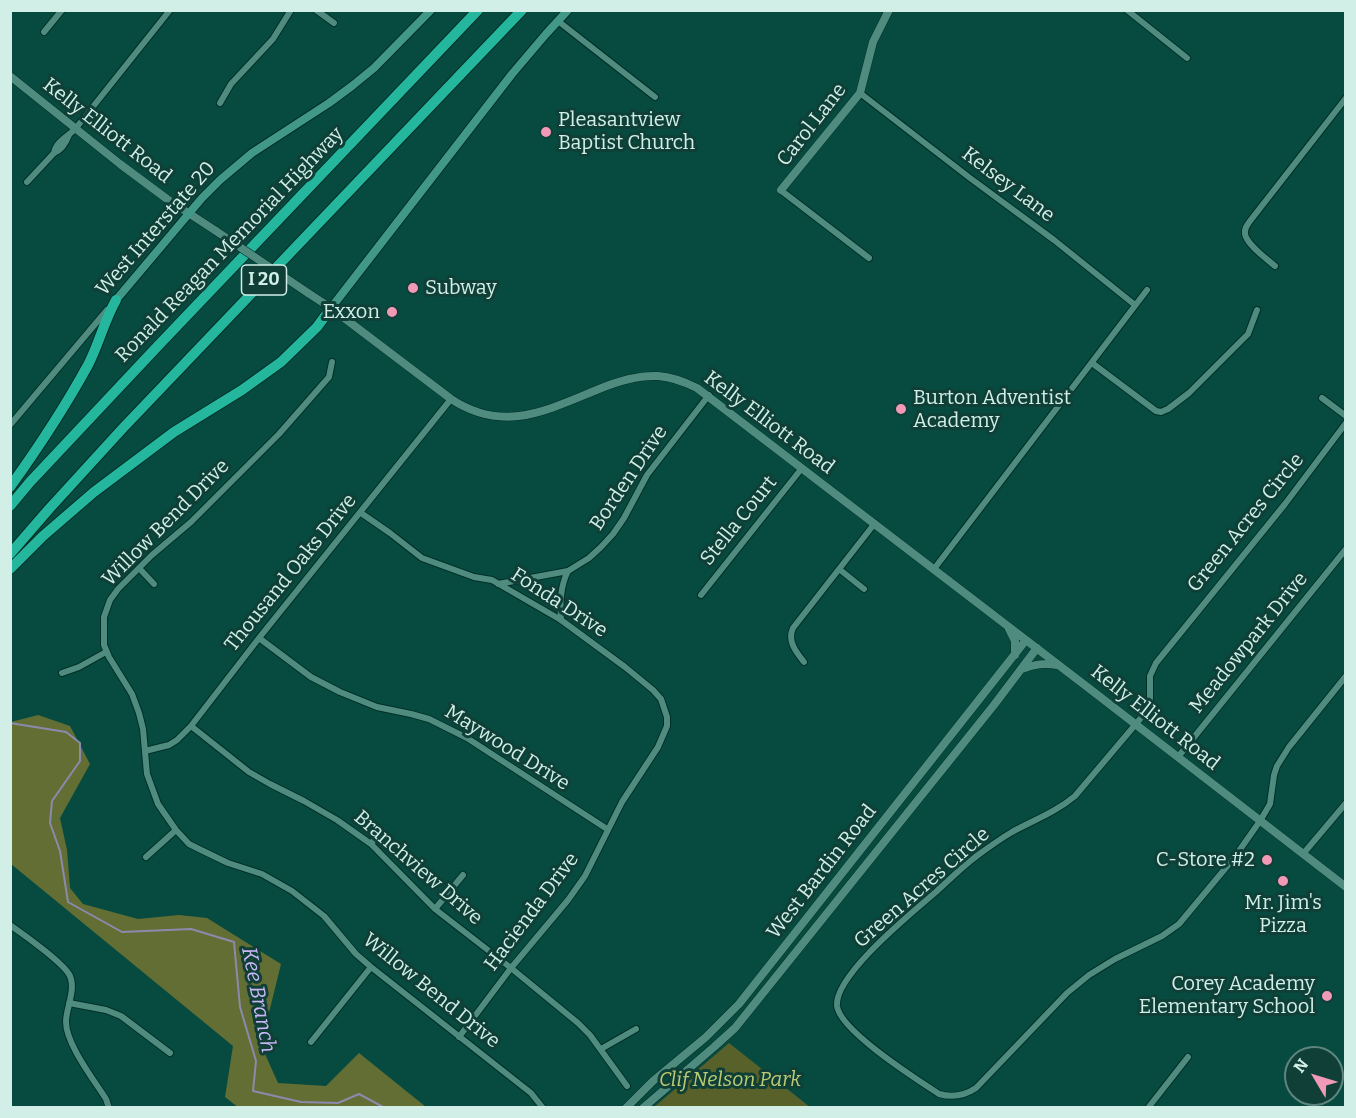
<!DOCTYPE html>
<style>
body{margin:0}
#map{position:relative;width:1356px;height:1118px;overflow:hidden;background:#074b40;font-family:Bitter,serif}
canvas{display:block}
.frame{position:absolute;inset:0;border:12px solid #d1efe7;pointer-events:none}
.north{position:absolute;left:1284px;top:1046px;width:60px;height:60px;box-sizing:border-box;background:#0f3f36;border:2px solid #5d857d;border-radius:50%;rotate:308deg;font-size:16px;font-weight:700;line-height:24px;text-align:center;color:#d1efe7}
.north::after{content:'';display:block;margin:auto;width:21px;height:27px;background:#f09ab7;clip-path:polygon(50% 0,100% 100%,50% 72%,0 100%)}
</style>
<div id="map">
<canvas width="1356" height="1118"></canvas>
<div class="frame"></div>
<div class="north">N</div>
</div>
<script>
const ctx = document.querySelector('canvas').getContext('2d');
ctx.lineJoin = 'round';
function fillPath(path, color) { ctx.fillStyle = color; ctx.fill(path, 'evenodd'); }
function stroke(path, color, width, dash) { ctx.strokeStyle = color; ctx.lineWidth = width; ctx.lineCap = dash ? 'butt' : 'round'; ctx.setLineDash(dash || []); ctx.stroke(path); }
function write(font, color, halo, rows, align = 'center') {
  ctx.font = font + ' Bitter,serif'; ctx.lineWidth = 6; ctx.setLineDash([]); ctx.textBaseline = 'middle'; ctx.strokeStyle = halo; ctx.fillStyle = color; for (const [text, x, y, turn = 0] of rows) {
    ctx.save(); ctx.translate(x, y); ctx.rotate((+turn || 0) * Math.PI / 180); ctx.textAlign = isNaN(turn) ? turn : align; if (halo) ctx.strokeText(text, 0, 0); ctx.fillText(text, 0, 0); ctx.restore();
  }
}
const green = new Path2D(`
 M 729,1043 L 810,1107 L 654,1107 Z`);
const forest = new Path2D(`
 M 38,715 L 70,726 L 90,764 L 60,818 L 67,850 L 70,888 L 83,904 L 138,919 L 179,915 L 207,918 L 281,964 L 261,1045 L 278,1083 L 326,1086 L 359,1053 L 426,1107 L 239,1108 L 225,1097 L 233,1046 L 11,864 L 11,722 Z`);
const stream = new Path2D(`
 M 10,723 L 66,732 L 80,743 L 80,761 L 52,801 L 50,823 L 60,851 L 68,902 L 122,932 L 191,929 L 234,942 L 240,1007 L 256,1061 L 253,1091 L 301,1102 L 338,1103 L 359,1094 L 385,1108`);
const minor = new Path2D(`
 M 316,10 L 334,23
 M 1127,10 L 1187,58
 M 558,21 L 655,97
 M 44,32 L 62,10
 M 860,93 L 970,178 L 1054,240 L 1135,305
 M 220,103 L 231,84 L 273,39 L 291,10
 M 54,153 C 56,141 68,137 76,128 L 170,10
 M 27,182 L 54,153 C 62,150 66,143 69,135
 M 783,192 L 869,258
 M 1275,266 C 1267,259 1247,245 1245,234 C 1244,229 1247,225 1250,221 L 1346,98
 M 332,362 L 329,377 L 279,434 L 191,522 L 152,555 L 118,589 L 110,600 L 104,617 L 104,645 L 109,657 L 132,694 L 139,713 L 143,729 L 147,774 L 158,804 L 176,830 L 189,844 L 199,849 L 228,863 L 262,874 L 292,891 L 324,916 L 356,954 L 371,967 L 531,1093 L 543,1108
 M 1092,363 L 1156,411 L 1161,412 L 1168,409 L 1189,393 L 1248,334 L 1257,310
 M 1322,398 L 1346,416
 M 1346,423 L 1285,504 L 1156,663 L 1150,676 L 1150,700 L 1146,712 L 1075,796 C 1056,812 1034,820 1012,832 C 1000,839 989,847 978,855 C 963,866 950,879 937,891 C 914,911 834,975 837,1006 C 840,1031 918,1080 939,1094 C 953,1098 964,1096 976,1088 L 1067,993 L 1089,975 L 1115,959 L 1162,936 L 1179,924 L 1234,858 L 1260,821 L 1270,804 L 1274,775 L 1277,766 L 1289,747 L 1346,676
 M 10,425 L 107,310
 M 361,513 L 390,533 L 422,558 L 474,577 L 492,580 L 561,620 L 625,667 L 653,690 L 661,699 L 667,717 L 667,726 L 658,747 L 622,802 L 585,876 L 568,900 L 511,968 L 459,1037
 M 139,568 L 154,584
 M 839,569 L 864,589
 M 934,569 L 1147,290
 M 498,584 L 568,571 L 589,558 L 601,547 L 613,534 L 624,518 L 647,475 L 709,395
 M 701,595 L 802,468
 M 561,620 C 560,603 560,587 568,571
 M 259,638 L 311,677 L 340,692 L 377,707 L 411,714 L 429,719 L 467,738 L 607,829
 M 804,662 C 796,652 787,641 793,628 L 875,523
 M 62,673 L 79,667 L 106,652
 M 191,726 L 249,772 L 270,784 L 304,801 L 337,820 L 371,844 L 435,909 L 511,968 L 578,1023 L 590,1035 L 627,1086
 M 145,751 L 169,745 L 177,740 L 191,726 L 259,638 L 451,399
 M 1178,757 L 1346,549
 M 371,844 L 376,837
 M 1303,854 L 1346,803
 M 146,857 L 176,830
 M 435,909 L 463,875
 M 10,925 C 23,934 65,964 70,976 C 76,990 66,1008 66,1022 C 66,1044 94,1080 106,1099 L 109,1108
 M 69,1003 L 106,1010 L 121,1016 L 170,1053
 M 311,1042 L 371,967
 M 601,1049 L 636,1029
 M 1148,1108 L 1188,1057`);
const tertiary = new Path2D(`
 M 10,76 L 120,164 L 167,199 L 216,231
 M 781,190 L 860,93 L 873,42 L 889,10
 M 308,293 L 331,308 L 451,399 C 504,434 547,410 599,389 C 618,381 637,375 658,376 C 672,377 685,382 697,388 L 1086,686 L 1346,887
 M 1009,629 L 1015,641 L 1015,655
 M 1022,669 C 1035,664 1044,663 1057,665
 M 626,1108 L 653,1081 L 706,1037 L 739,1004 L 1026,640
 M 643,1108 L 714,1047 L 735,1028 L 994,705 L 1037,648`);
const secondary = new Path2D(`
 M 116,300 L 202,198 L 220,180 L 252,153 L 329,103 L 352,86 L 374,68 L 431,10
 M 331,308 L 512,74 L 546,34 L 568,10`);
const motorway = new Path2D(`
 M 10,487 C 38,448 65,407 88,365 C 99,344 104,321 116,300
 M 10,506 L 30,482 L 155,349 L 478,10
 M 10,554 L 49,509 L 123,428 L 522,10
 M 10,569 L 43,536 L 94,492 L 174,432 L 242,390 L 281,362 L 317,327 L 331,308`);
const tertiaryBridge = new Path2D(`
 M 216,231 L 308,293`);
const markers = [
 [546,132,6,"#f09ab7"],
 [413,288,6,"#f09ab7"],
 [392,312,6,"#f09ab7"],
 [901,409,6,"#f09ab7"],
 [1267,860,6,"#f09ab7"],
 [1283,881,6,"#f09ab7"],
 [1327,996,6,"#f09ab7"]
];
const shields = [
 [264,280,45]
];
const shieldNames = [
 ["I 20",264,280]
];
const poiNames = [
 ["Pleasantview",558,120],
 ["Baptist Church",558,143],
 ["Subway",425,288],
 ["Exxon",380,312,"right"],
 ["Burton Adventist",913,398],
 ["Academy",913,421],
 ["C-Store #2",1255,860,"right"],
 ["Mr. Jim's",1283,903,"center"],
 ["Pizza",1283,926,"center"],
 ["Corey Academy",1315,984,"right"],
 ["Elementary School",1315,1007,"right"]
];
const streetNames = [
 ["Carol Lane",812,125,-52],
 ["Kelly Elliott Road",107,131,38],
 ["Kelsey Lane",1008,185,37],
 ["West Interstate 20",156,229,-49],
 ["Ronald Reagan Memorial Highway",230,245,-46],
 ["Kelly Elliott Road",769,423,37],
 ["Borden Drive",629,478,-56],
 ["Stella Court",739,521,-51],
 ["Willow Bend Drive",166,523,-45],
 ["Green Acres Circle",1246,523,-51],
 ["Thousand Oaks Drive",291,573,-51],
 ["Fonda Drive",559,603,33],
 ["Meadowpark Drive",1249,643,-51],
 ["Kelly Elliott Road",1155,718,38],
 ["Maywood Drive",507,748,32],
 ["Branchview Drive",418,868,41],
 ["West Bardin Road",822,872,-52],
 ["Green Acres Circle",922,888,-41],
 ["Hacienda Drive",532,912,-53],
 ["Willow Bend Drive",431,991,39]
];
const parkNames = [
 ["Clif Nelson Park",730,1080]
];
const waterNames = [
 ["Kee Branch",258,1000,79]
];
fillPath(green, '#576129');
fillPath(forest, '#636e34');
stroke(stream, '#8c8aac', 2);
stroke(minor, '#002f27', 8);
stroke(tertiary, '#002f27', 9);
stroke(secondary, '#002f27', 10);
stroke(motorway, '#002f27', 12);
stroke(minor, '#4f8b7e', 6);
stroke(tertiary, '#4f8b7e', 8);
stroke(secondary, '#429888', 8);
stroke(motorway, '#25b69e', 10);
stroke(tertiaryBridge, '#002f27', 9, []);
stroke(tertiaryBridge, '#4f8b7e', 8);
for (const [x, y, r, color] of markers) { const dot = new Path2D(); dot.arc(x, y, r, 0, 2 * Math.PI); ctx.fillStyle = color; ctx.fill(dot); stroke(dot, '#0f3f36', 2); }
for (const [x, y, w] of shields) { const box = new Path2D(); box.roundRect(x - w / 2, y - 15, w, 30, 4.5); ctx.fillStyle = '#0f3f36'; ctx.fill(box); stroke(box, '#d1efe7', 1.5); }
write('bold 18px', '#d1efe7', null, shieldNames);
write('20px', '#d1efe7', '#0f3f36', poiNames, 'left');
write('20px', '#d1efe7', '#0f3f36', streetNames);
write('italic 20px', '#bacb74', '#0f3f36', parkNames);
write('italic 21px', '#cbb8f8', '#0f3f36', waterNames);
</script>
